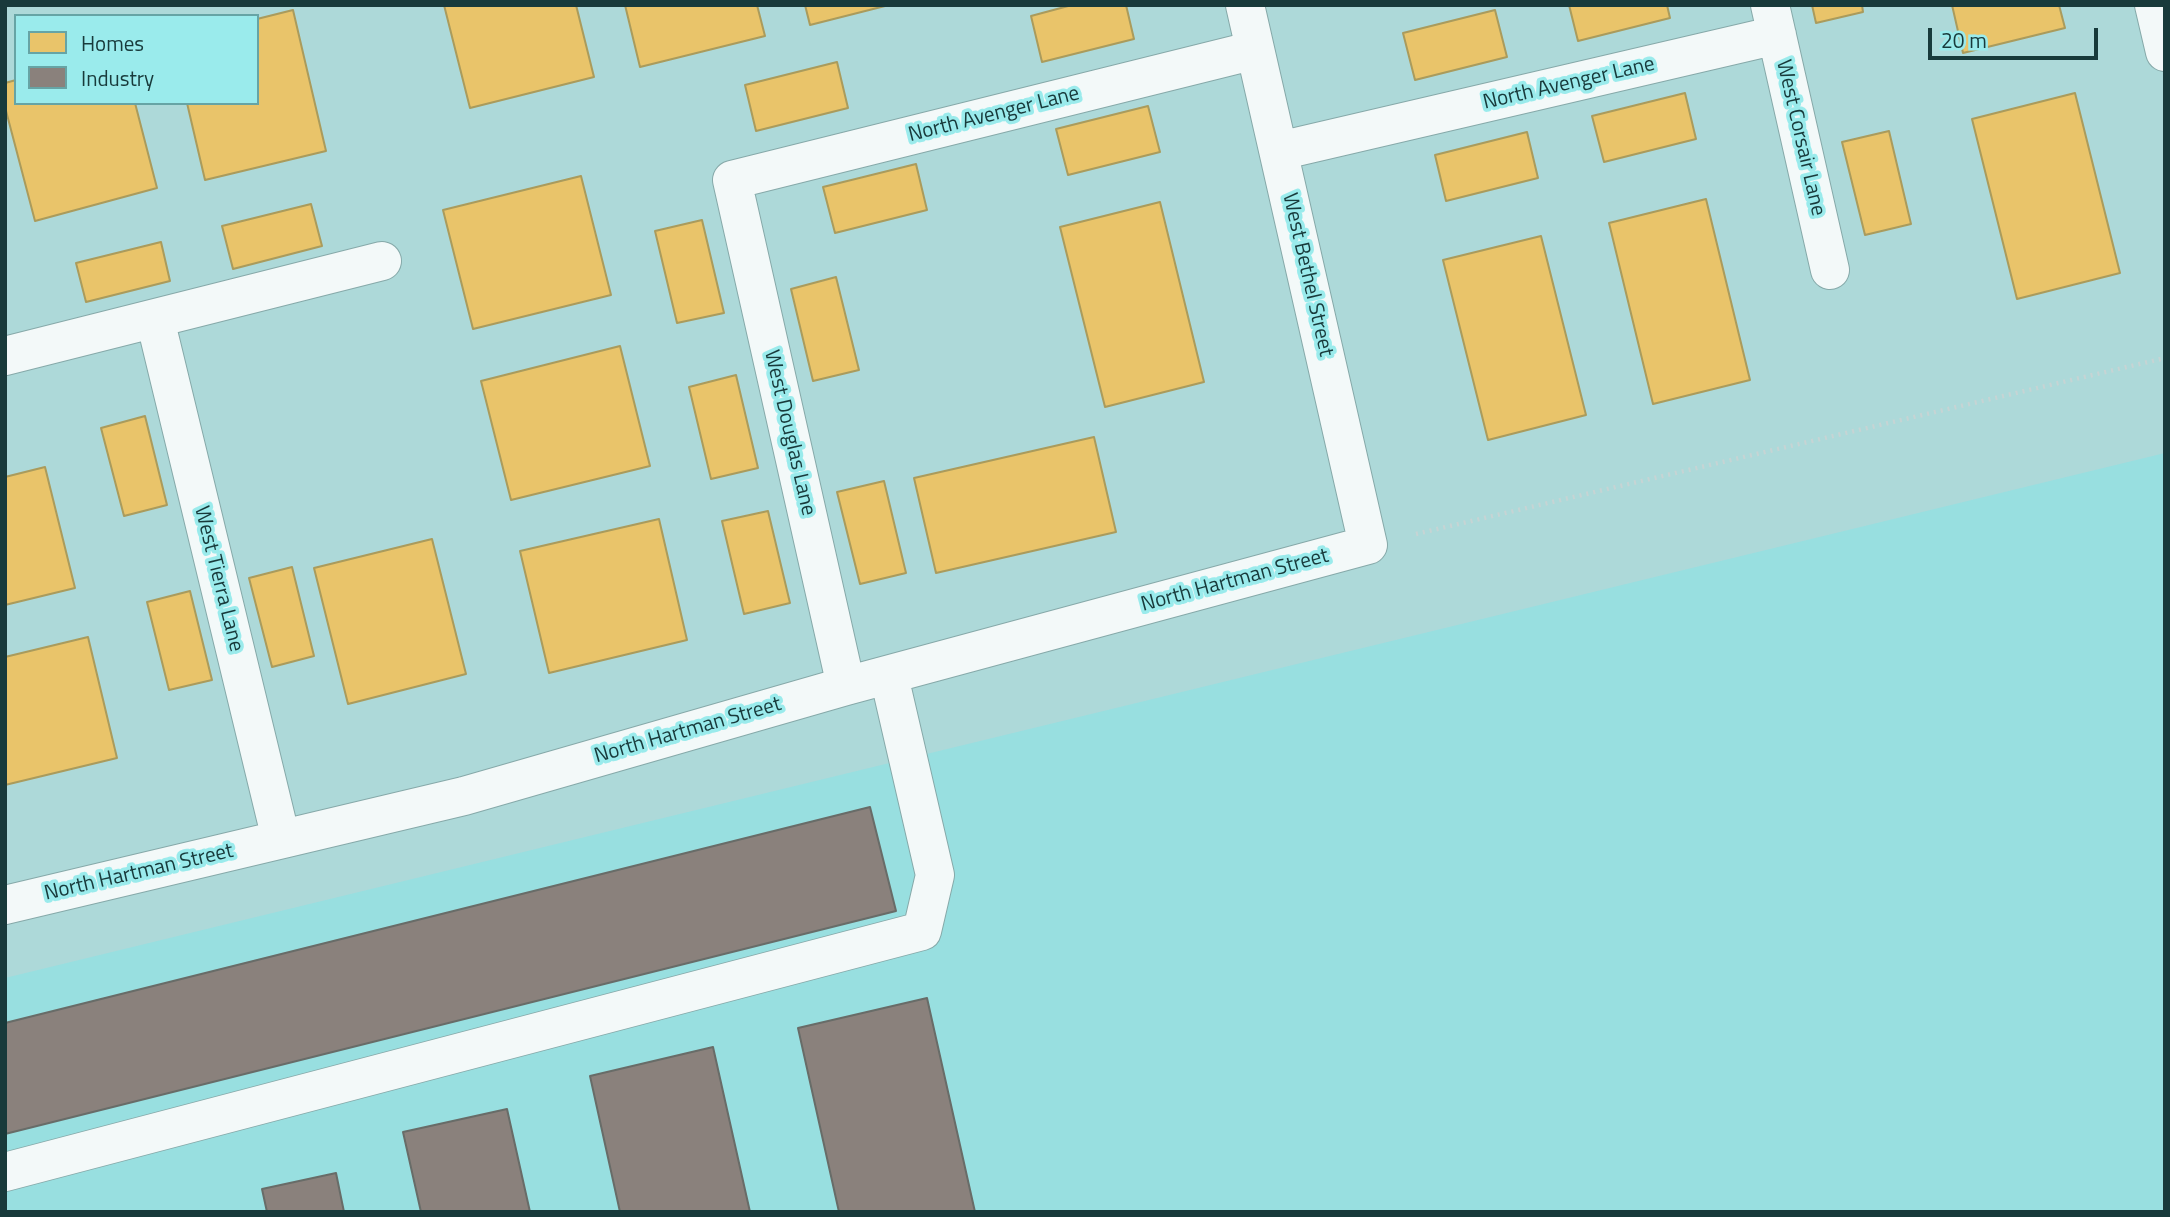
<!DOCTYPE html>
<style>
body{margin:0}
#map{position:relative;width:2170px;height:1217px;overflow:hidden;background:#add9d9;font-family:"Titillium Web",sans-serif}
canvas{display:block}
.frame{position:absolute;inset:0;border:7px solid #183a3b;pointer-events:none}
.legend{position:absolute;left:14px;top:14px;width:245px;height:91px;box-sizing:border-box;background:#9aebec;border:2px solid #66a4a5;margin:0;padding:9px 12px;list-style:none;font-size:21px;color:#183a3b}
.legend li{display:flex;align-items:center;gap:14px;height:35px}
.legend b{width:35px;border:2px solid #66a4a5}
.scale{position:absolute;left:1928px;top:28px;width:170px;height:32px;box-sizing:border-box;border:4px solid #183a3b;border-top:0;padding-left:9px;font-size:21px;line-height:24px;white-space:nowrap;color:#183a3b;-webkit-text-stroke:5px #9aebec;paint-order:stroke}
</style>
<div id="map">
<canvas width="2170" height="1217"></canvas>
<div class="frame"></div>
<ul class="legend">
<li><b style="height:19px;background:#e9c46a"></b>Homes</li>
<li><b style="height:19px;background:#8a817c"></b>Industry</li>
</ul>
<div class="scale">20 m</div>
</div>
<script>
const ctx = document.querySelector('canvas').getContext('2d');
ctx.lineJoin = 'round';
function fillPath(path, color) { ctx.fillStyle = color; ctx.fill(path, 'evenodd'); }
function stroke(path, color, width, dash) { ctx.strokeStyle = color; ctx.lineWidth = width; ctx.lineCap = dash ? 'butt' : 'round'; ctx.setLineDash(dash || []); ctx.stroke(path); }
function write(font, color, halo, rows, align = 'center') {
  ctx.font = font + ' "Titillium Web",sans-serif'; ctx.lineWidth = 7; ctx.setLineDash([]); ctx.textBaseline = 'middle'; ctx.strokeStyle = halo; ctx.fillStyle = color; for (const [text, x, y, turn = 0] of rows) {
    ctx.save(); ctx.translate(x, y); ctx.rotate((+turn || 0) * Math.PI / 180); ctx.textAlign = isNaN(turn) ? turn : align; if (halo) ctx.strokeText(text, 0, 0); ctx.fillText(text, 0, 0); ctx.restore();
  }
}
const built = new Path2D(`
 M 2165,453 L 2165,1212 L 5,1212 L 5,978 Z`);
const homes = new Path2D(`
 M 444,5 L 576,5 L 594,77 L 470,108 Z
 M 625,5 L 757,5 L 765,36 L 640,67 Z
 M 805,5 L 889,5 L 810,25 Z
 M 1072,5 L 1126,5 L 1134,39 L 1042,62 L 1031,16 Z
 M 1569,5 L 1667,5 L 1670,18 L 1578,41 Z
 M 1812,5 L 1862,5 L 1863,12 L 1816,23 Z
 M 1952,5 L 2059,5 L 2065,28 L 1963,53 Z
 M 293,10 L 326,151 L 205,180 L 187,103 L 257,103 L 257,19 Z
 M 1495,10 L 1507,57 L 1415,80 L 1403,33 Z
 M 837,62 L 848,108 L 756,131 L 745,85 Z
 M 16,80 L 16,103 L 135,103 L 157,188 L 35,221 L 5,107 L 5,83 Z
 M 1685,93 L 1696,139 L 1604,162 L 1592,116 Z
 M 2075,93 L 2120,273 L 2017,299 L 1972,119 Z
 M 1148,106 L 1160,152 L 1068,175 L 1056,129 Z
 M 1889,131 L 1911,224 L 1865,235 L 1842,142 Z
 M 1527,132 L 1538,178 L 1446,201 L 1435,155 Z
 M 916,164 L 927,210 L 835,233 L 823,187 Z
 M 581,176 L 611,295 L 473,329 L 443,210 Z
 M 1706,199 L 1750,380 L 1653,404 L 1609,223 Z
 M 1160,202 L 1204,382 L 1105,407 L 1060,227 Z
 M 311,204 L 322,246 L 233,269 L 222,226 Z
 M 702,220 L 724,313 L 677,323 L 655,231 Z
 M 1541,236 L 1586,415 L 1488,440 L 1443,260 Z
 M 161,242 L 170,281 L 86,302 L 76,263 Z
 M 836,277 L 859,370 L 813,381 L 791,289 Z
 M 620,346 L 650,466 L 511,500 L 481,381 Z
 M 736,375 L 758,468 L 711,479 L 689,387 Z
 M 145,416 L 167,505 L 124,516 L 101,428 Z
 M 1094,437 L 1116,532 L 936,573 L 914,478 Z
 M 45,467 L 75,588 L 5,605 L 5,477 Z
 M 884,481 L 906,573 L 860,584 L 837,492 Z
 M 768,511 L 790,603 L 744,614 L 722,521 Z
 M 659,519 L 687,640 L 549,673 L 520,551 Z
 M 432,539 L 466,674 L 348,704 L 314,568 Z
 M 292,567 L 314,656 L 272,667 L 249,578 Z
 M 190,591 L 212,680 L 169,690 L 147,602 Z
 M 88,637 L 117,758 L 5,785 L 5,657 Z`);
const industry = new Path2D(`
 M 870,807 L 896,911 L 5,1134 L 5,1023 Z
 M 927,998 L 975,1212 L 839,1212 L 798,1028 Z
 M 713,1047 L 750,1212 L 620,1212 L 590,1076 Z
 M 507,1109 L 530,1212 L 421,1212 L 403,1132 Z
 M 336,1173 L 344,1212 L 267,1212 L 262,1189 Z`);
const path = new Path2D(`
 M 1416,534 L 2165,358`);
const minor = new Path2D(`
 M 1770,5 L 1830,270
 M 2154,5 L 2165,52
 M 1279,151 L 1777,35
 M 155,319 L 281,839
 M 5,356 L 382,261
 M 846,686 L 732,180 L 1255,50
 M 5,905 L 464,796 L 846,686 L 1368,545 L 1245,5
 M 5,1172 L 922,931 L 935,875 L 889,676`);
const streetNames = [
 ["North Avenger Lane",1569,84,-13],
 ["North Avenger Lane",994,115,-14],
 ["West Corsair Lane",1800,138,77],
 ["West Bethel Street",1307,275,77],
 ["West Douglas Lane",789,433,77],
 ["West Tierra Lane",218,579,76],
 ["North Hartman Street",1235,581,-15],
 ["North Hartman Street",688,731,-16],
 ["North Hartman Street",139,873,-13]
];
fillPath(built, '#98dfe0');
fillPath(homes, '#e9c46a');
stroke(homes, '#aa9b5c', 2);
fillPath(industry, '#8a817c');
stroke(industry, '#686c68', 2);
stroke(minor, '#86a9a9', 40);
stroke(path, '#c6d4d4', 4.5, [2, 5]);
stroke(minor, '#f3f9f9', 38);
write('21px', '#183a3b', '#9aebec', streetNames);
</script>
